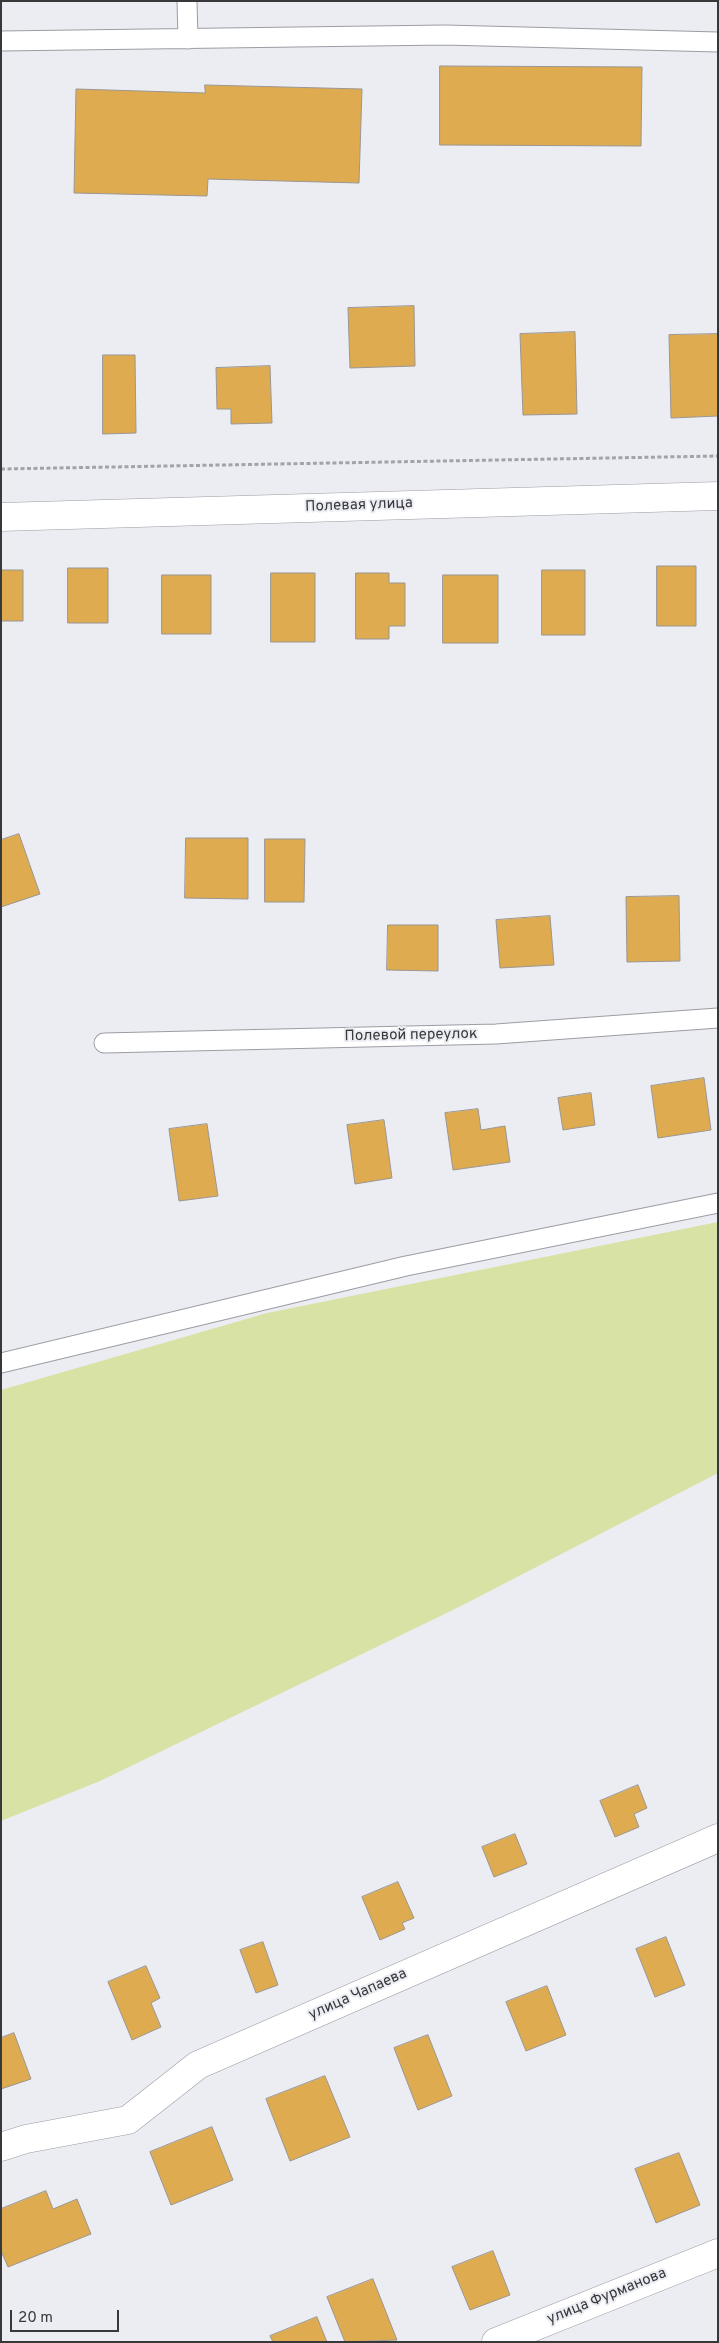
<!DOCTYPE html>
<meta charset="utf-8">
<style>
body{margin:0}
#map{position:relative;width:719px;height:2343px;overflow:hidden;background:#ebedf3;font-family:Overpass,sans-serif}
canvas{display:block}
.frame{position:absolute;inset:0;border:2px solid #38383b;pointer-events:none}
.scale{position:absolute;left:10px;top:2310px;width:109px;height:22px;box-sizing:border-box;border:2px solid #38383b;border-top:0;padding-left:6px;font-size:15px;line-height:18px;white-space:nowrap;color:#38383b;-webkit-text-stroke:4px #ebedf3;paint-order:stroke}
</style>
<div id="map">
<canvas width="719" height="2343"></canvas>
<div class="frame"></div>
<div class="scale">20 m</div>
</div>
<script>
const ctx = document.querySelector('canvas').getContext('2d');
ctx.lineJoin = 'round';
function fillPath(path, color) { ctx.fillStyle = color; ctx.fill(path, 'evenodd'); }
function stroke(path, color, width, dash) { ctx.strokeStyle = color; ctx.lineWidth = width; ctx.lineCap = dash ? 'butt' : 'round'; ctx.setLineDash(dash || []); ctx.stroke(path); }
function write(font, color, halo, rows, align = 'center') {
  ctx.font = font + ' Overpass,sans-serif'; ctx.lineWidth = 4; ctx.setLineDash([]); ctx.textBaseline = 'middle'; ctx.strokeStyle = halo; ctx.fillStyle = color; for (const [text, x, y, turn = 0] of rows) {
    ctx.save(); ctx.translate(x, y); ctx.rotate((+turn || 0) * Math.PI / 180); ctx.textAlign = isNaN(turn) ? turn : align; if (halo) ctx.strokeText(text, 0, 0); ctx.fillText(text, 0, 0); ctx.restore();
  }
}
const green = new Path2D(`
 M 718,1222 L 718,1473 L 459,1607 L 100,1781 L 1,1821 L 1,1390 L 267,1313 Z`);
const building = new Path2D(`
 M 440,66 L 642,67 L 641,146 L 440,145 Z
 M 205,85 L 362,89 L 359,183 L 208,179 L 207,196 L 74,193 L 76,89 L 205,93 Z
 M 414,306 L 415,366 L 350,368 L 348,308 Z
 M 575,332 L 577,414 L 523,415 L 520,334 Z
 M 718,334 L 718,416 L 671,418 L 669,335 Z
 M 103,355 L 135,355 L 136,433 L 103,434 Z
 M 270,366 L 272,423 L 231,424 L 231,409 L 217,409 L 216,368 Z
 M 657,566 L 696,566 L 696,626 L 657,626 Z
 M 68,568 L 108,568 L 108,623 L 68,623 Z
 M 1,570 L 23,570 L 23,621 L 1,621 Z
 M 542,570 L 585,570 L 585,635 L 542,635 Z
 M 271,573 L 315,573 L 315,642 L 271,642 Z
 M 356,573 L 389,573 L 389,583 L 405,583 L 405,626 L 389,626 L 389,639 L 356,639 Z
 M 162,575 L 211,575 L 211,634 L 162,634 Z
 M 443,575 L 498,575 L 498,643 L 443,643 Z
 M 19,834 L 40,894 L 1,907 L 1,840 Z
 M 186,838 L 248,838 L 248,899 L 185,898 Z
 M 265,839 L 305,839 L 304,902 L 265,902 Z
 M 679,896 L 680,961 L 627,962 L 626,897 Z
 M 550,916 L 554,965 L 500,968 L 496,920 Z
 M 388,925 L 438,925 L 438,971 L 387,970 Z
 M 704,1078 L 711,1130 L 658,1138 L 651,1086 Z
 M 591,1093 L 595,1125 L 563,1130 L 558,1098 Z
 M 478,1109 L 481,1130 L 505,1126 L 510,1162 L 453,1170 L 445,1113 Z
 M 384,1120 L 392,1178 L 355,1184 L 347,1125 Z
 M 207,1124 L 218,1196 L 179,1201 L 169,1129 Z
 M 638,1785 L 647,1808 L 634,1814 L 639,1827 L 615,1837 L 600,1801 Z
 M 515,1834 L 527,1864 L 494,1877 L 482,1847 Z
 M 398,1882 L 414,1918 L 402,1923 L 405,1929 L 380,1940 L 362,1897 Z
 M 666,1937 L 685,1985 L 655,1997 L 636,1949 Z
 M 263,1942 L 278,1985 L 256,1993 L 240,1950 Z
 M 146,1966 L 160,1998 L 151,2003 L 161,2027 L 132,2040 L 108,1982 Z
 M 547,1986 L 566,2035 L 526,2051 L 506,2002 Z
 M 14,2033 L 31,2079 L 1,2089 L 1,2038 Z
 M 428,2035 L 452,2096 L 418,2110 L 394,2048 Z
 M 325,2076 L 350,2137 L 290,2161 L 266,2099 Z
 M 212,2127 L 233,2180 L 171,2205 L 150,2152 Z
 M 679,2153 L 700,2205 L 656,2223 L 635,2169 Z
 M 46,2191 L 53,2209 L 77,2199 L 91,2234 L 8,2267 L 1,2251 L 1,2209 Z
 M 493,2251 L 510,2295 L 470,2310 L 452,2267 Z
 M 373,2279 L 397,2340 L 345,2342 L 327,2297 Z
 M 317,2317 L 327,2342 L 273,2342 L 270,2336 Z`);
const path = new Path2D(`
 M 1,469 L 718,456`);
const lane = new Path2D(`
 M 187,1 L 188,39
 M 1,41 L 445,35 L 718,42
 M 104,1043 L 496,1034 L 718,1018
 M 1,1363 L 406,1266 L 718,1203`);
const street = new Path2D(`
 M 1,517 L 718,496
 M 1,2147 L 26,2139 L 128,2120 L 198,2065 L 718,1838
 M 496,2342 L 718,2253`);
const streetNames = [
 ["Полевая улица",359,506,-2],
 ["Полевой переулок",411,1036,-1],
 ["улица Чапаева",358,1995,-24],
 ["улица Фурманова",607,2297,-22]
];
fillPath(green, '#d8e2a5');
fillPath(building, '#deab50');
stroke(building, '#9a9691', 1);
stroke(lane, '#9b9da3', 21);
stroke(street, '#9b9da3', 29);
stroke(path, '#a2a3a8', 3, [4, 2.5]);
stroke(lane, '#fff', 19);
stroke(street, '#fff', 28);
write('15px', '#38383b', '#ebedf3', streetNames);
</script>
